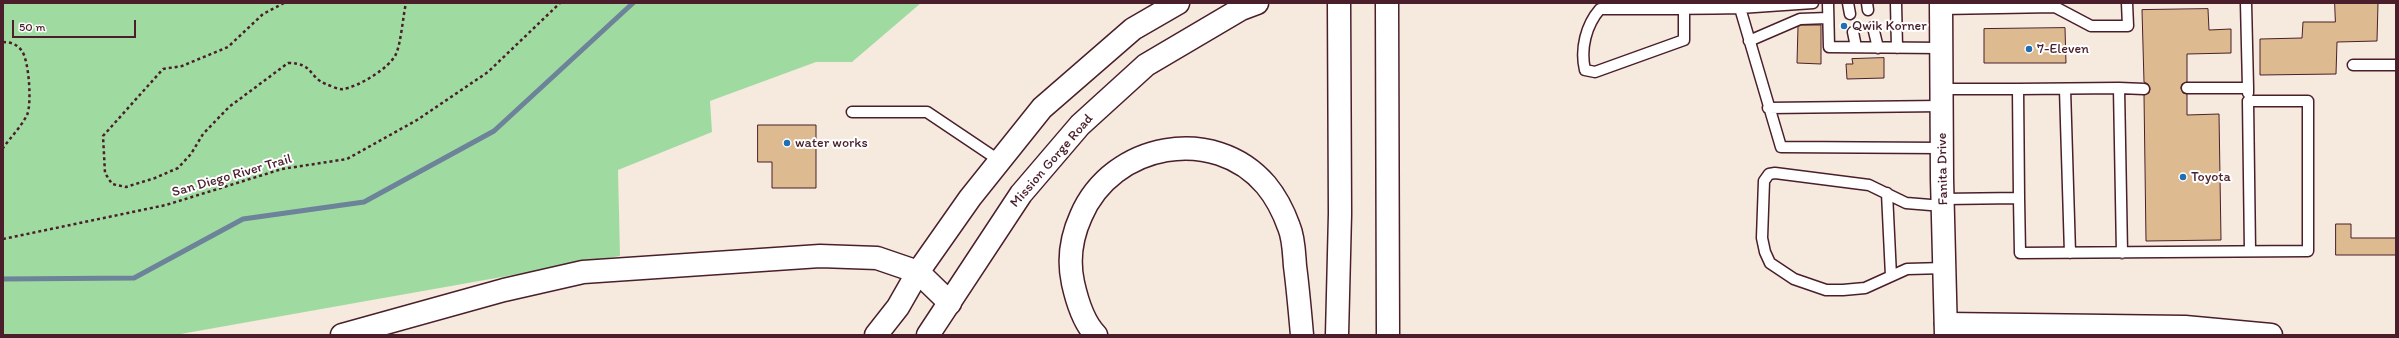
<!DOCTYPE html>
<style>
body{margin:0}
#map{position:relative;width:2399px;height:338px;overflow:hidden;background:#f5eadd;font-family:Itim,sans-serif}
canvas{display:block}
.frame{position:absolute;inset:0;border:4px solid #4a1f2b;pointer-events:none}
.scale{position:absolute;left:12px;top:20px;width:124px;height:18px;box-sizing:border-box;border:2px solid #4a1f2b;border-top:0;padding-left:5px;font-size:12px;line-height:14px;white-space:nowrap;color:#4a1f2b;-webkit-text-stroke:3px #fff;paint-order:stroke}
</style>
<div id="map">
<canvas width="2399" height="338"></canvas>
<div class="frame"></div>
<div class="scale">50 m</div>
</div>
<script>
const ctx = document.querySelector('canvas').getContext('2d');
ctx.lineJoin = 'round';
function fillPath(path, color) { ctx.fillStyle = color; ctx.fill(path, 'evenodd'); }
function stroke(path, color, width, dash) { ctx.strokeStyle = color; ctx.lineWidth = width; ctx.lineCap = dash ? 'butt' : 'round'; ctx.setLineDash(dash || []); ctx.stroke(path); }
function write(font, color, halo, rows, align = 'center') {
  ctx.font = font + ' Itim,sans-serif'; ctx.lineWidth = 4; ctx.setLineDash([]); ctx.textBaseline = 'middle'; ctx.strokeStyle = halo; ctx.fillStyle = color; for (const [text, x, y, turn = 0] of rows) {
    ctx.save(); ctx.translate(x, y); ctx.rotate((+turn || 0) * Math.PI / 180); ctx.textAlign = isNaN(turn) ? turn : align; if (halo) ctx.strokeText(text, 0, 0); ctx.fillText(text, 0, 0); ctx.restore();
  }
}
const green = new Path2D(`
 M 3,3 L 921,3 L 852,62 L 816,62 L 710,101 L 712,132 L 618,170 L 620,256 L 175,335 L 3,335 Z`);
const stream = new Path2D(`
 M 3,279 L 134,278 L 243,219 L 364,202 L 494,131 L 633,3`);
const building = new Path2D(`
 M 2335,3 L 2378,3 L 2377,41 L 2337,42 L 2336,74 L 2260,75 L 2260,39 L 2302,38 L 2303,22 L 2335,22 Z
 M 2208,9 L 2209,30 L 2231,29 L 2231,53 L 2187,54 L 2187,82 L 2182,84 L 2181,88 L 2183,93 L 2187,94 L 2187,115 L 2219,114 L 2221,240 L 2146,241 L 2144,95 L 2149,93 L 2150,89 L 2148,84 L 2144,82 L 2142,10 Z
 M 1801,25 L 1821,25 L 1821,64 L 1797,63 L 1798,27 Z
 M 2065,28 L 2066,63 L 1984,63 L 1984,29 Z
 M 1884,58 L 1884,78 L 1847,79 L 1846,64 L 1853,64 L 1852,59 Z
 M 758,125 L 816,125 L 816,188 L 772,188 L 772,162 L 758,162 Z
 M 2336,224 L 2351,224 L 2351,238 L 2396,238 L 2396,255 L 2336,255 Z`);
const path = new Path2D(`
 M 284,3 L 263,14 L 228,47 L 182,66 L 163,69 L 103,136 L 105,173 L 112,184 L 126,187 L 155,178 L 178,168 L 191,154 L 203,134 L 229,107 L 288,63 C 314,63 308,77 326,84 C 331,86 339,90 343,89 C 358,87 390,68 396,54 C 401,43 403,16 406,3
 M 3,42 C 10,42 17,44 22,51 C 29,61 32,104 27,115 C 21,127 10,138 3,148
 M 3,239 L 166,205 L 282,169 L 347,159 L 417,120 L 488,72 L 560,3`);
const lane = new Path2D(`
 M 1813,3 L 1740,8 L 1781,147 L 1942,148
 M 1828,3 L 1829,47 L 1941,48
 M 1848,3 L 1850,14
 M 1867,3 L 1868,10
 M 1896,3 L 1897,48
 M 2246,3 L 2248,88
 M 2055,7 L 2091,26 L 2128,26 L 2127,3
 M 1684,9 L 1684,40 L 1595,72 L 1585,70 C 1580,49 1586,25 1600,9 C 1647,9 1694,9 1740,8 L 1740,3
 M 1941,9 L 2055,7 L 2055,3
 M 1873,27 L 1878,48
 M 1853,32 L 1856,47
 M 1749,41 L 1800,19 L 1828,18
 M 2353,65 L 2396,65
 M 2119,88 L 2144,89
 M 2187,88 L 2248,88 L 2248,93
 M 1942,89 L 2018,89 L 2019,198 L 1943,199
 M 2018,89 L 2119,88 L 2122,253
 M 2065,89 L 2070,253
 M 1768,108 L 1942,106
 M 852,112 L 927,112 L 1000,161
 M 1887,193 L 1891,276
 M 2019,198 L 2020,253 L 2308,251 L 2308,101 L 2248,101 L 2250,251
 M 1943,206 L 1906,203 L 1869,185 L 1775,173 L 1769,174 L 1764,181 L 1762,238 L 1765,252 L 1770,263 L 1794,279 L 1826,290 L 1843,290 L 1865,288 L 1907,269 L 1945,268`);
const primary = new Path2D(`
 M 1941,3 L 1942,179 L 1946,335
 M 876,335 L 898,307 L 918,272 L 970,198 L 1042,108 L 1133,29 L 1178,3
 M 928,335 L 1021,194 L 1080,125 L 1146,65 L 1241,9 L 1257,3`);
const highway = new Path2D(`
 M 1387,3 L 1388,335
 M 1946,324 L 2185,327 L 2271,335
 M 342,335 L 504,290 L 583,272 L 820,256 L 877,258 L 918,272 L 950,303
 M 1096,335 C 1083,322 1077,301 1073,283 C 1068,260 1071,238 1081,216 C 1112,143 1214,124 1266,185 C 1276,197 1284,213 1289,227 C 1294,239 1294,254 1295,266 C 1298,289 1300,312 1302,335
 M 1337,335 L 1340,214 L 1339,3`);
const markers = [
 [1844,26,4,"#1f6fb2"],
 [2029,49,4,"#1f6fb2"],
 [787,143,4,"#1f6fb2"],
 [2183,177,4,"#1f6fb2"]
];
const poiNames = [
 ["Qwik Korner",1852,26],
 ["7-Eleven",2037,49],
 ["water works",795,143],
 ["Toyota",2191,177]
];
const streetNames = [
 ["Mission Gorge Road",1052,161,-49],
 ["Fanita Drive",1943,169,-91],
 ["San Diego River Trail",232,176,-16]
];
fillPath(green, '#9fdba1');
stroke(stream, '#6c8399', 5);
fillPath(building, '#ddba8f');
stroke(building, '#4a1f2b', 1);
stroke(lane, '#4a1f2b', 13);
stroke(primary, '#4a1f2b', 25);
stroke(highway, '#4a1f2b', 25);
stroke(path, '#4a1f2b', 2.5, [3, 3]);
stroke(lane, '#fff', 10);
stroke(primary, '#fff', 22);
stroke(highway, '#fff', 22);
for (const [x, y, r, color] of markers) { const dot = new Path2D(); dot.arc(x, y, r, 0, 2 * Math.PI); ctx.fillStyle = color; ctx.fill(dot); stroke(dot, '#fff', 1.5); }
write('14px', '#4a1f2b', '#fff', poiNames, 'left');
write('14px', '#4a1f2b', '#fff', streetNames);
</script>
